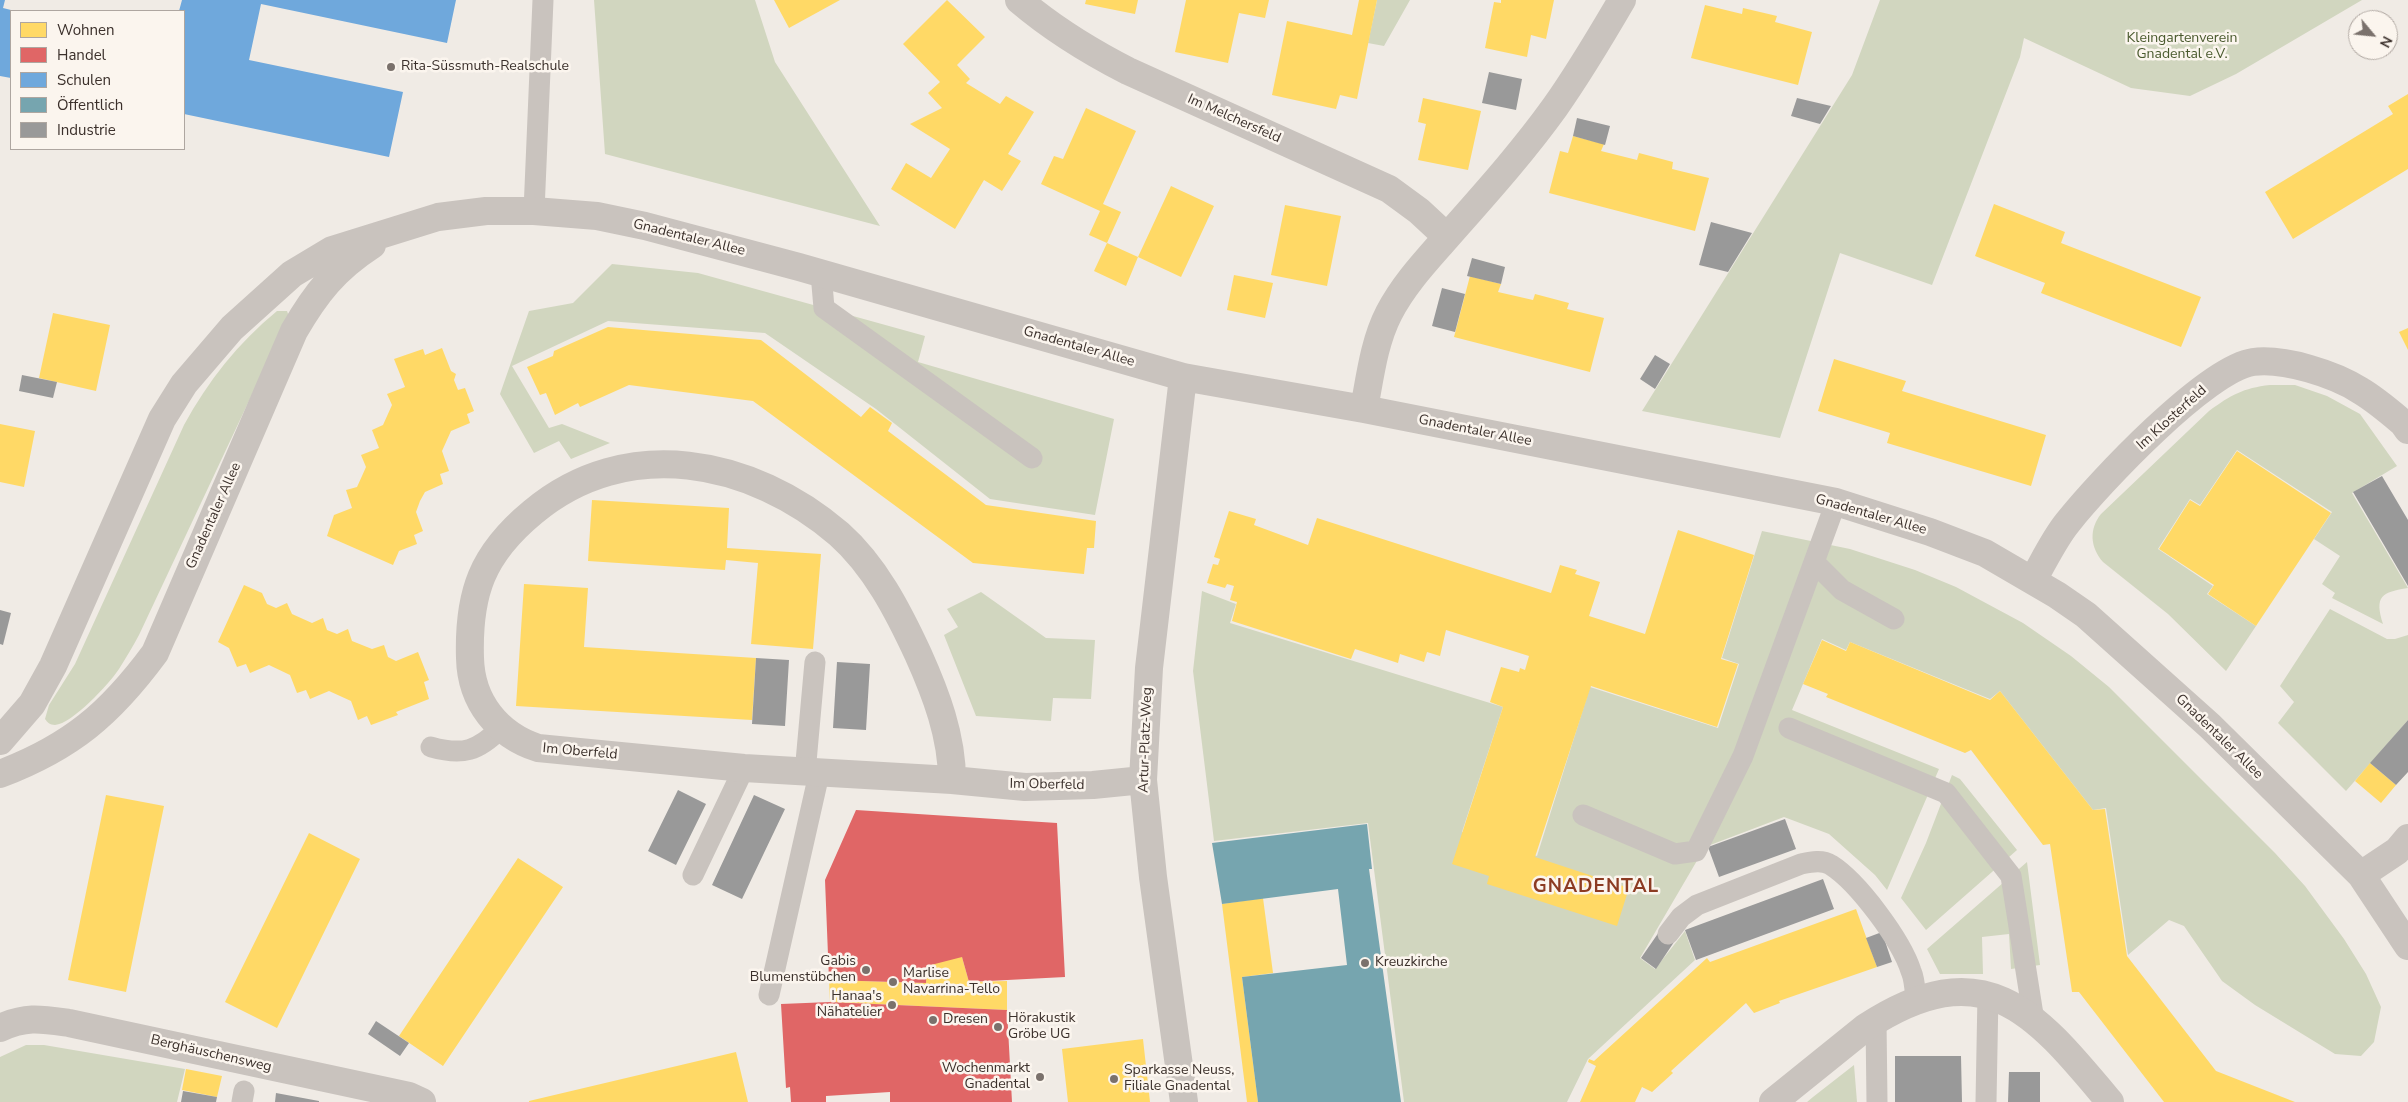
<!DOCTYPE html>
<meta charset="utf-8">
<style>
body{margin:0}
#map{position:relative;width:2408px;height:1102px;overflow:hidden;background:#f0ebe5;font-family:"Nunito Sans",sans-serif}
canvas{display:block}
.legend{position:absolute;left:10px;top:10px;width:175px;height:140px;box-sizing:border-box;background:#fbf5ee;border:1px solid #aea6a0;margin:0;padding:6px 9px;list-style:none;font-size:15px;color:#3b302b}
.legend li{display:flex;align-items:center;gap:10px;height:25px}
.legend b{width:25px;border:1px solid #aea6a0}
.north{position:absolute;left:2348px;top:10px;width:50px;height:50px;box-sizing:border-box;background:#fbf5ee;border:1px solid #aea6a0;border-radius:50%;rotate:118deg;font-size:14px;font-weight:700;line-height:20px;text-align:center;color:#3b302b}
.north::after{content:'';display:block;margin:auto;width:18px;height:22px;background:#7a716c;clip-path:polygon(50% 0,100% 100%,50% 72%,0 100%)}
</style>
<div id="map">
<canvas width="2408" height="1102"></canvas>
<ul class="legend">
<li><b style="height:14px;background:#ffd966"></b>Wohnen</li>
<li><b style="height:14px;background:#e06666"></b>Handel</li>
<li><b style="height:14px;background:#6fa8dc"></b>Schulen</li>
<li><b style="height:14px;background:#76a5af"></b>Öffentlich</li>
<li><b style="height:14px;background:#999"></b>Industrie</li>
</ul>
<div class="north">N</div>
</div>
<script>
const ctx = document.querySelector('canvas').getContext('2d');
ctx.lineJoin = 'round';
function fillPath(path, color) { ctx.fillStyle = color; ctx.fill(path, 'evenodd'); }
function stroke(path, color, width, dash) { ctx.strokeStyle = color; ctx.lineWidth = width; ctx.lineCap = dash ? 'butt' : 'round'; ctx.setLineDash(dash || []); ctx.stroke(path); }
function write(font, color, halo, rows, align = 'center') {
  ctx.font = font + ' "Nunito Sans",sans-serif'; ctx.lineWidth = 5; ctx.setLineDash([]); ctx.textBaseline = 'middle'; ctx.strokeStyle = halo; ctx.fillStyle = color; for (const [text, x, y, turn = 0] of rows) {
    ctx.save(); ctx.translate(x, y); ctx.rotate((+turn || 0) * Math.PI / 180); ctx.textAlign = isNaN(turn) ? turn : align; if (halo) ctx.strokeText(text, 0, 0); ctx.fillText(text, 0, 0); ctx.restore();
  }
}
const green = new Path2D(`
 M 594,0 L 755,0 L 775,62 L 880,226 L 605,154 Z
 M 1377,0 L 1410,0 L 1384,46 L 1368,43 Z
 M 1880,0 L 2362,0 L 2236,74 L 2190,96 L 2131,88 L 2024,38 L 2020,57 L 1932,285 L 1840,253 L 1780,438 L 1642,411 L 1852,75 Z
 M 612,264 L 698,273 L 925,336 L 918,362 L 1114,419 L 1095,515 L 990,499 L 876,409 L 765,333 L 608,321 L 512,366 L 549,428 L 562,424 L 610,443 L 571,459 L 559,441 L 534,453 L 500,394 L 529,311 L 573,303 Z
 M 277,311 L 287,311 L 290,319 L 255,388 L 139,635 C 133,646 126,658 119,669 C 109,684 72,724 55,725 C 50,725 47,722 45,719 L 49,705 L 75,664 L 184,425 C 208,381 238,343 277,311 Z
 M 2270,385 L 2295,385 L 2327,396 L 2360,414 L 2397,466 L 2352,493 L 2408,588 C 2382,592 2374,596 2383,624 L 2332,598 L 2335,593 L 2322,584 L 2340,556 L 2314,539 L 2332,512 L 2237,450 L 2200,505 L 2190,499 L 2158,549 L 2213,586 L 2207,594 L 2256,626 L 2226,671 L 2168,614 L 2103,562 C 2090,547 2089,529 2101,514 L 2209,411 C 2231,395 2243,388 2270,385 Z
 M 1762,531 L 1850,549 L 1915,570 L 1956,587 L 2023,623 L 2071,656 L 2109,687 L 2275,853 L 2305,886 L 2344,939 L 2366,974 L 2381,1007 L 2374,1042 L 2361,1056 L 2335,1054 L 2255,1005 L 2222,981 L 2184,926 L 2169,920 L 2128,955 L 2106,808 L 2093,810 L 2000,691 L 1990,699 L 1850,642 L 1846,650 L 1822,639 L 1792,710 L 1939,769 L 1887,890 L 1875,875 L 1829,834 L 1784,817 L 1705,847 L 1640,958 L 1655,969 L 1685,931 L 1695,960 L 1588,1059 L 1567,1102 L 1404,1102 L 1368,823 L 1214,841 L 1193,671 L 1202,591 L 1236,604 L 1230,623 L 1503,707 L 1462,832 L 1537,856 L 1590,687 L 1718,728 L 1739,664 L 1722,658 Z
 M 981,592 L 1046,638 L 1095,640 L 1091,699 L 1053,698 L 1051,721 L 976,716 L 944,635 L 958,627 L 947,609 Z
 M 2330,609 L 2387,639 L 2395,639 L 2408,635 L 2408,720 L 2346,791 L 2278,723 L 2294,702 L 2280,686 Z
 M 1952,775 L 1960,779 L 2017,850 L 1926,930 L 1901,898 L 1926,843 Z
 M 2027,862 L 2040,965 L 2011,969 L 2009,934 L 1982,937 L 1983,974 L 1940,974 L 1927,949 Z
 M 26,1045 L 44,1045 L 185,1069 L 177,1102 L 0,1102 L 0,1057 Z
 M 1854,1065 L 1857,1102 L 1807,1102 L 1813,1097 Z`);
const homes = new Path2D(`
 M 774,0 L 840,0 L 789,28 Z
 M 947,0 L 985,37 L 957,65 L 970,79 L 966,83 L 1000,104 L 1006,96 L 1034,112 L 1008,154 L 1021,161 L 1002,191 L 984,180 L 955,229 L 891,189 L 906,163 L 931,178 L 950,149 L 910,124 L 942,108 L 928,93 L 940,82 L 903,44 Z
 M 1086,0 L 1138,0 L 1135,14 L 1085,4 Z
 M 1186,0 L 1269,0 L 1265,18 L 1239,13 L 1228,63 L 1175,52 Z
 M 1359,0 L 1377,0 L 1357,99 L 1340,95 L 1336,109 L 1272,95 L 1287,21 L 1352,35 Z
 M 1501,0 L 1554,0 L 1546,39 L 1531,35 L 1527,57 L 1485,48 L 1494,2 L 1501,3 Z
 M 1705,5 L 1742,14 L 1743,8 L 1777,16 L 1775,22 L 1812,32 L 1798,85 L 1691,58 Z
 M 2408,94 L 2408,169 L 2293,239 L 2265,192 L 2393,114 L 2388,106 Z
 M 1423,98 L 1481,111 L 1468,170 L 1418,160 L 1426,124 L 1418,122 Z
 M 1086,108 L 1136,131 L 1103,204 L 1121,212 L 1107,243 L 1089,235 L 1100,211 L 1041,184 L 1054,156 L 1063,159 Z
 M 1573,136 L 1604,144 L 1601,151 L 1637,160 L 1639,153 L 1673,162 L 1672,169 L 1709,178 L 1695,231 L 1549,193 L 1560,151 L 1568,153 Z
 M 1171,186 L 1214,206 L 1181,277 L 1138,257 L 1126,286 L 1094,271 L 1107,243 L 1138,257 Z
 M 1994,204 L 2065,232 L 2061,243 L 2201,297 L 2181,347 L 2041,293 L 2045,283 L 1975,256 Z
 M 1285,205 L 1341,216 L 1327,286 L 1271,275 Z
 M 1234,275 L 1273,283 L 1265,318 L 1227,310 Z
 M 1470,276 L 1501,284 L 1498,292 L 1533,300 L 1535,294 L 1569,303 L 1567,309 L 1604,318 L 1590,372 L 1454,337 Z
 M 53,313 L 110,325 L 96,391 L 39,378 Z
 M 608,327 L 761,340 L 861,417 L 870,407 L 892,423 L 888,431 L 986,505 L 1096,521 L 1094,548 L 1087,548 L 1084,574 L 973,563 L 753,401 L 629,385 L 580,407 L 578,403 L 555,415 L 546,393 L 540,395 L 527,367 L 553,356 L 554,351 Z
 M 2408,328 L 2408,350 L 2399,332 Z
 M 442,348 L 451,371 L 456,374 L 454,380 L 458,390 L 465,388 L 474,411 L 467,414 L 470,423 L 451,431 L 442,451 L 449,471 L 440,474 L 443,484 L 425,492 L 420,501 L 416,512 L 423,531 L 414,535 L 417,544 L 399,551 L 393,565 L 327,536 L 334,515 L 352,508 L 346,490 L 357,487 L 362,476 L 366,467 L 361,455 L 379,448 L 372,430 L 383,425 L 392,405 L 387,394 L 405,387 L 394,359 L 423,349 L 425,355 Z
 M 1834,359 L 1906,381 L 1902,391 L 2046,435 L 2031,486 L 1887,443 L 1890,433 L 1818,411 Z
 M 0,424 L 35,431 L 24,487 L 0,482 Z
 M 2237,451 L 2331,513 L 2256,626 L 2208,594 L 2214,585 L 2159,549 L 2190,500 L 2200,506 Z
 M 592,500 L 729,508 L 727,548 L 821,554 L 813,649 L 751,644 L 758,563 L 726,560 L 725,570 L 588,561 Z
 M 1229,511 L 1256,519 L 1254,525 L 1308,545 L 1317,518 L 1551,593 L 1560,565 L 1577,570 L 1575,574 L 1600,582 L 1589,616 L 1645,634 L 1678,530 L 1754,555 L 1721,659 L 1738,664 L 1717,727 L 1591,686 L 1535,857 L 1629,888 L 1617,926 L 1487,884 L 1489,876 L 1452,864 L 1503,707 L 1490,702 L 1501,667 L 1519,672 L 1520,668 L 1525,670 L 1529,656 L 1446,630 L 1440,656 L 1427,652 L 1424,662 L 1400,654 L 1398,663 L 1355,649 L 1351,659 L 1232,621 L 1237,602 L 1230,600 L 1234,586 L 1227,584 L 1225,588 L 1207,583 L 1213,564 L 1218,565 L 1220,559 L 1214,557 Z
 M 524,584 L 588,588 L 584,647 L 756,658 L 752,720 L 516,706 Z
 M 244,585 L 262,593 L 267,604 L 276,608 L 287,603 L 292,614 L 312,623 L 323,618 L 327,630 L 337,634 L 348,629 L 352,641 L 372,649 L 384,645 L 388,657 L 396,661 L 418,652 L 429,680 L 424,682 L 429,699 L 396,712 L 398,715 L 371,725 L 367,716 L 358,720 L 351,701 L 329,691 L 310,699 L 306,690 L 297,693 L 290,675 L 269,665 L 250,673 L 246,664 L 237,667 L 229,648 L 218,642 Z
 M 1822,640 L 1846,651 L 1850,642 L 1990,700 L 2000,691 L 2093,810 L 2105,809 L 2127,956 L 2216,1071 L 2295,1102 L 2164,1102 L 2079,992 L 2072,992 L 2050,844 L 2043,845 L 1971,750 L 1965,753 L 1826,697 L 1828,694 L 1803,684 Z
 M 2370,763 L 2396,785 L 2381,803 L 2355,781 Z
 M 106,795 L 164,806 L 126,992 L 68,980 Z
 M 976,824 L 1009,944 L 962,957 L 969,982 L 1007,981 L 1007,1010 L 830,1002 L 829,980 L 926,983 L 927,966 L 879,979 L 847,860 Z
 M 309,833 L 360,859 L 277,1028 L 225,1002 Z
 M 518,858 L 563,887 L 443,1066 L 399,1036 Z
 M 1263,898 L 1273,973 L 1242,977 L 1258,1102 L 1247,1102 L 1222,904 Z
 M 1856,909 L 1877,967 L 1779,1001 L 1780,1003 L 1754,1013 L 1746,1003 L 1671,1071 L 1673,1073 L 1652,1092 L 1642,1087 L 1635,1102 L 1580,1102 L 1596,1066 L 1588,1062 L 1589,1059 L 1594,1061 L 1707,958 L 1710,962 Z
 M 1143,1039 L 1150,1102 L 1068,1102 L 1062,1049 Z
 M 736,1052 L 748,1102 L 529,1102 L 529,1101 Z
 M 186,1069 L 222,1076 L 217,1097 L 182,1090 Z`);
const shops = new Path2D(`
 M 856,810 L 1057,823 L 1065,977 L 969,982 L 962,957 L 927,966 L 926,983 L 829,980 L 825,880 Z
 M 830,1002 L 1007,1010 L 1012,1102 L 890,1102 L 890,1092 L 826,1096 L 826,1102 L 791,1102 L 790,1087 L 786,1088 L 781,1004 Z`);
const schools = new Path2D(`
 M 0,0 L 5,0 L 3,8 L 11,10 L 11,78 L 0,76 Z
 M 182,0 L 456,0 L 447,43 L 261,4 L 249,60 L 403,92 L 389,157 L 184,114 L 184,11 L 179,11 Z`);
const public = new Path2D(`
 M 1367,824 L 1372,869 L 1369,869 L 1401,1102 L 1258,1102 L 1242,977 L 1347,965 L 1338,889 L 1222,904 L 1212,843 Z`);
const industry = new Path2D(`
 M 1489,72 L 1522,79 L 1516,110 L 1482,103 Z
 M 1797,98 L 1831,106 L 1820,124 L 1791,116 Z
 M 1577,118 L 1610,126 L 1605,145 L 1573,136 Z
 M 1711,222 L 1752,233 L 1728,272 L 1699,265 Z
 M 1472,258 L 1505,267 L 1501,284 L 1467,276 Z
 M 1442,288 L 1465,294 L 1455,332 L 1432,326 Z
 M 1655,355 L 1670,364 L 1655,389 L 1640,379 Z
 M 22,375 L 57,382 L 53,398 L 19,391 Z
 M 2382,476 L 2408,520 L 2408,586 L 2353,492 Z
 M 0,610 L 11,613 L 3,645 L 0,644 Z
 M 756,658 L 789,660 L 785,726 L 752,724 Z
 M 837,662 L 870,664 L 866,730 L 833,728 Z
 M 2408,720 L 2408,772 L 2396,785 L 2370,763 Z
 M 678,790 L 706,804 L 676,865 L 648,851 Z
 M 754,795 L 785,809 L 742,899 L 712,885 Z
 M 1785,819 L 1796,849 L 1719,877 L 1708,847 Z
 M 1823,879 L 1834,909 L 1696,960 L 1685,930 Z
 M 1659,932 L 1674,942 L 1656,969 L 1641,958 Z
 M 1882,932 L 1892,962 L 1877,967 L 1866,938 Z
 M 376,1021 L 409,1043 L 400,1056 L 368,1034 Z
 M 1895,1056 L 1961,1056 L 1962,1102 L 1895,1102 Z
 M 2009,1072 L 2040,1072 L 2040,1102 L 2008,1102 Z
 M 183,1091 L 217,1097 L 216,1102 L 181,1102 Z
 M 276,1093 L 319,1101 L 319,1102 L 275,1102 Z`);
const service = new Path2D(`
 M 534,211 L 543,0
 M 821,273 L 824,308 L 1032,458
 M 1814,562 L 1842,590 L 1894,619
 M 1789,728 L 1946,793 L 2011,876 L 2034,1021
 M 431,747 C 463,756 478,751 501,728
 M 805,773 L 815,662
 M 1583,815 L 1675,854 L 1696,851 L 1743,756 L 1836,502
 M 693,875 L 744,768
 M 1668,934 L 1681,917 L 1697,905 L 1801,864 C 1810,862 1822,859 1831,865 C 1858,882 1901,940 1911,971 C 1915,980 1915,991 1916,1001
 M 769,995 L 819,774
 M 1876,1021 L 1877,1102
 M 242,1102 L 244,1091
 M 1986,1102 L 1988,994`);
const minor = new Path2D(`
 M 1019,0 C 1053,29 1089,51 1128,71 L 1389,189 L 1419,211 L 1447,237 C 1484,195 1522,153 1555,107 C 1579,73 1601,36 1622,0
 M 1183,377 L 1149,668 L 1143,780 L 1153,877 L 1184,1102
 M 1364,409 C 1370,377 1374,342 1389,313 C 1404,284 1426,261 1447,237
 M 2033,580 C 2044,561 2054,539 2068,522 C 2099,483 2206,369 2253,362 C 2284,358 2335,374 2361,391 C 2376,400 2390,412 2403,423 L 2408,430
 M 0,741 L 32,704 L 53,666 L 162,419 L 184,384 L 232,328 L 292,274 L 332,250 L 438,217 L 486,211 L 534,211 L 597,216 L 645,226 L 799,267 L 1183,377 L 1364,409 L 1836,502 L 1930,532 L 1985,553 L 2057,595 L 2086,615 L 2210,726 L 2361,875 L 2408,946
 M 0,774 C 71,747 110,714 155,653 L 294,331 C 316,293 335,269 372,245
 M 952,780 C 952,736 936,694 918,654 C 898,611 875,566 839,534 C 752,459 626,434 533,512 C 482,554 468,593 470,658 C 471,702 498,735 538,748 L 744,768 L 952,780 L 1025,787 L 1093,785 L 1143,780
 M 2361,875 L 2397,851 L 2408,838
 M 0,1028 C 26,1016 41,1019 69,1023 L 409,1096 L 422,1102
 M 1773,1102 L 1866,1027 C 1985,950 2034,1011 2110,1102`);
const markers = [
 [391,67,5,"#7a716c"],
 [1365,963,5,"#7a716c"],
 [866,970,5,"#7a716c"],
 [893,982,5,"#7a716c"],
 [892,1005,5,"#7a716c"],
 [933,1020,5,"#7a716c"],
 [998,1027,5,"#7a716c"],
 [1040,1077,5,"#7a716c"],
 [1114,1079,5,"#7a716c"]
];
const parkNames = [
 ["Kleingartenverein",2182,39],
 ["Gnadental e.V.",2182,55]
];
const poiNames = [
 ["Rita-Süssmuth-Realschule",401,67],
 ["Gabis",856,962,"right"],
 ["Blumenstübchen",856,978,"right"],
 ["Kreuzkirche",1375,963],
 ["Marlise",903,974],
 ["Navarrina-Tello",903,990],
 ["Hanaa's",882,997,"right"],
 ["Nähatelier",882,1013,"right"],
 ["Hörakustik",1008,1019],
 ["Gröbe UG",1008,1035],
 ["Dresen",943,1020],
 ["Wochenmarkt",1030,1069,"right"],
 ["Gnadental",1030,1085,"right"],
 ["Sparkasse Neuss,",1124,1071],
 ["Filiale Gnadental",1124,1087]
];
const streetNames = [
 ["Im Melchersfeld",1234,119,24],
 ["Gnadentaler Allee",689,238,14],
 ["Gnadentaler Allee",1079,347,16],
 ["Im Klosterfeld",2172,418,-42],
 ["Gnadentaler Allee",1475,431,11],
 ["Gnadentaler Allee",1871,515,16],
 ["Gnadentaler Allee",214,516,-66],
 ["Gnadentaler Allee",2219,737,44],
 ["Artur-Platz-Weg",1146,740,-88],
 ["Im Oberfeld",580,752,5],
 ["Im Oberfeld",1047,785,1],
 ["Berghäuschensweg",211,1054,13]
];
const districtNames = [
 ["GNADENTAL",1596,887]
];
fillPath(green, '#d1d6bf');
fillPath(homes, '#ffd966');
fillPath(shops, '#e06666');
fillPath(schools, '#6fa8dc');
fillPath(public, '#76a5af');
fillPath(industry, '#999');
stroke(service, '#c9c3be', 21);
stroke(minor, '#c9c3be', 28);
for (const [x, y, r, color] of markers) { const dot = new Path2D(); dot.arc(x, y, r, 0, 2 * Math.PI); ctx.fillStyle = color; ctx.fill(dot); stroke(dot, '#fbf5ee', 2); }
write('14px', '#4a5a2e', '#fbf5ee', parkNames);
write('14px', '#3b302b', '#fbf5ee', poiNames, 'left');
write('14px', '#3b302b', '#fbf5ee', streetNames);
ctx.letterSpacing = '1px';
write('bold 19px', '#8c3b22', '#fbf5ee', districtNames);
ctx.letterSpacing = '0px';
</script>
